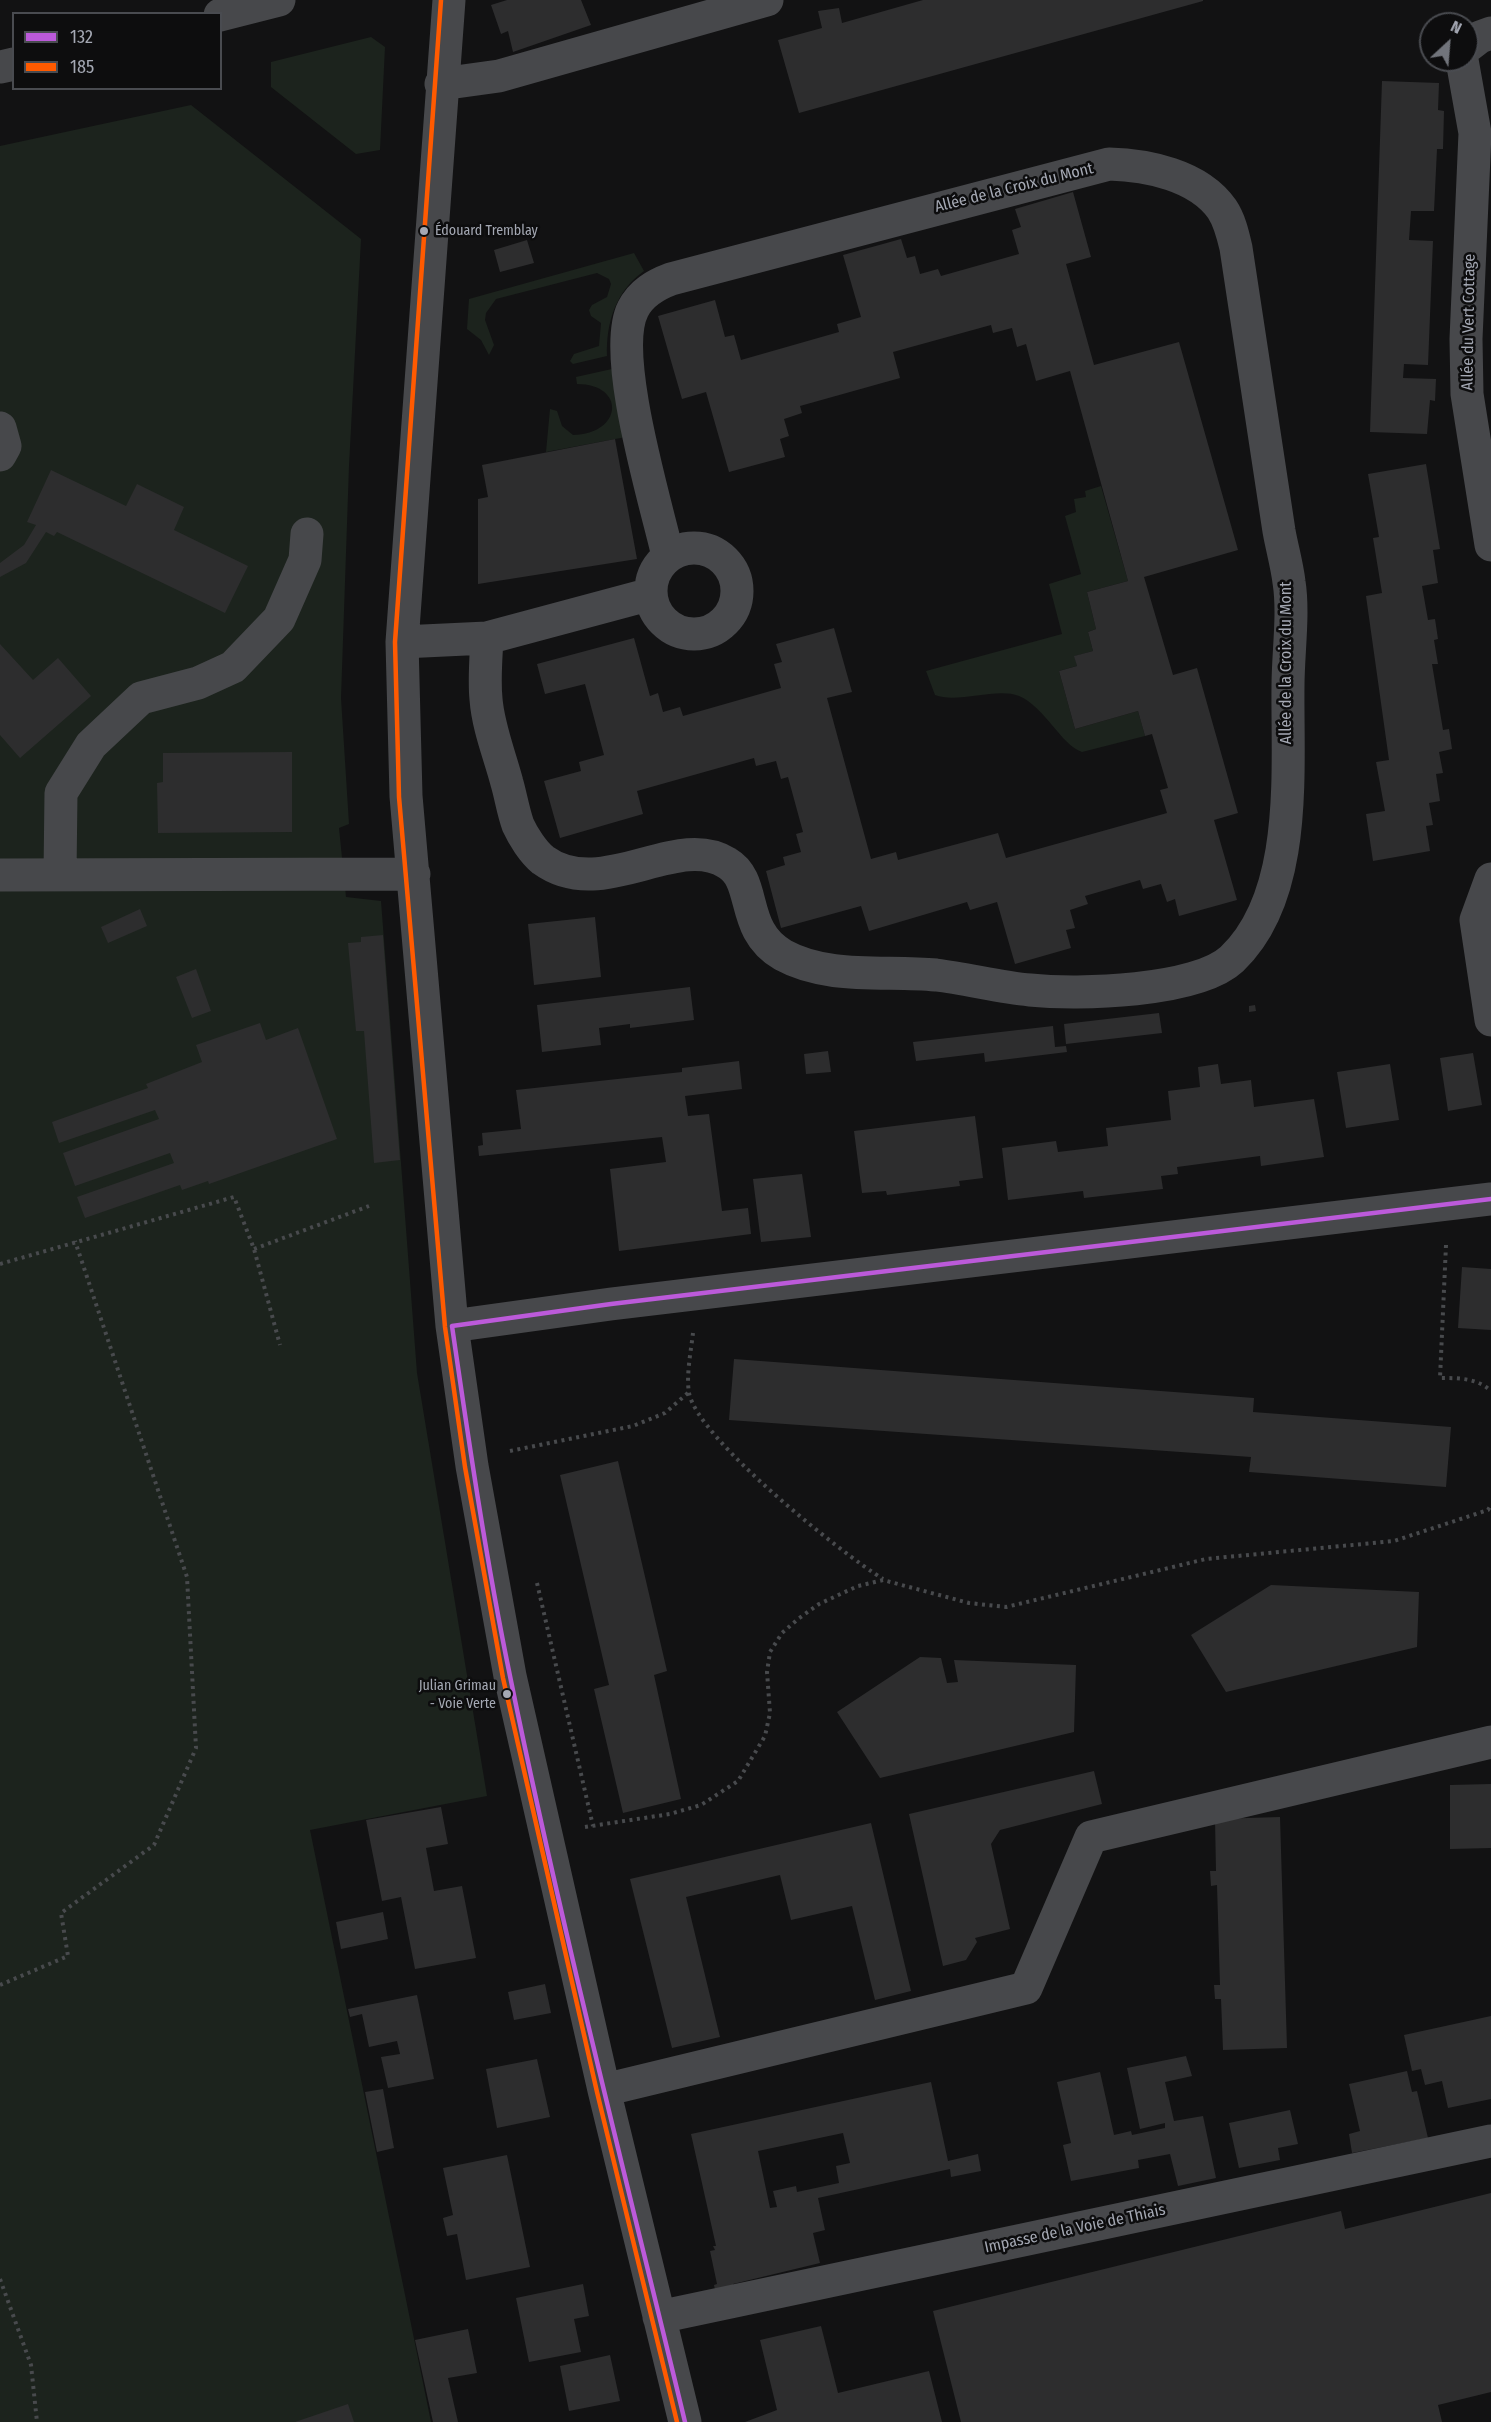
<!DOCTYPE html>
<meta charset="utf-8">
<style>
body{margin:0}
#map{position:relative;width:1491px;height:2422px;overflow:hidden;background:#121213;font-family:"Fira Sans Condensed",sans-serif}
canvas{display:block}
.legend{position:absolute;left:12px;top:12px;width:210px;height:78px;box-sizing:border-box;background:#0d0d0e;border:2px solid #494b50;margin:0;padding:8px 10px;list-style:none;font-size:18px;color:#a4a8b3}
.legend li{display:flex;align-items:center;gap:12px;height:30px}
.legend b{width:30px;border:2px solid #494b50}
.north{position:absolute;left:1419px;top:12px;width:60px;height:60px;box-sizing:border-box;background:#0d0d0e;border:2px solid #494b50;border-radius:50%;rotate:26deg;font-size:16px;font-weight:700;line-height:24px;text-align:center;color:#a4a8b3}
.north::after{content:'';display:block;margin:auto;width:21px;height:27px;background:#71747b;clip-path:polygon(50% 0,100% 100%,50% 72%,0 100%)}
</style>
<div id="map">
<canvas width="1491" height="2422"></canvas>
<ul class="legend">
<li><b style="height:8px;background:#bc5ada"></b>132</li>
<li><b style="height:8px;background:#ff5a00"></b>185</li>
</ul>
<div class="north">N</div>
</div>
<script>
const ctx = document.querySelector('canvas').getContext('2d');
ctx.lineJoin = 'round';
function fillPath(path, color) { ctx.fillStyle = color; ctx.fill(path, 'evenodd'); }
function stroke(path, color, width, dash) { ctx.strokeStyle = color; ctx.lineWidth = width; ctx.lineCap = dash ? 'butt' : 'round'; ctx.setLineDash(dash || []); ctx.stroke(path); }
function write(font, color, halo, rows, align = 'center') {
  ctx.font = font + ' "Fira Sans Condensed",sans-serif'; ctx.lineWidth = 5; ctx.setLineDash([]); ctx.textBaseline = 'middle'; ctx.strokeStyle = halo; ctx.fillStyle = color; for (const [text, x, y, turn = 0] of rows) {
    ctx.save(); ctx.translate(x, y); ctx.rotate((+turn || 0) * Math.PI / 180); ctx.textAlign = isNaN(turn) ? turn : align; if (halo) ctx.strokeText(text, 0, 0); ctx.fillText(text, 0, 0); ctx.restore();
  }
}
const green = new Path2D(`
 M 371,37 L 385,47 L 380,150 L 356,154 L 271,87 L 271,62 Z
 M 191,105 L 361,239 L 349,466 L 341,698 L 349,824 L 339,828 L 346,897 L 381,901 L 417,1373 L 487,1796 L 310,1830 L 431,2422 L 0,2422 L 0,146 Z
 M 634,253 L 644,271 C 616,291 606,322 607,356 L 573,364 L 570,361 L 574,354 L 599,346 L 601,323 L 591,316 L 589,310 L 592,305 L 607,297 L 611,284 L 609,279 L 597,273 L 496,299 L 486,313 L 485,320 L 494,345 L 489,355 L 481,340 L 467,329 L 469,299 Z
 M 612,369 L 626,437 L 546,452 L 550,409 L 557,411 L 562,426 L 573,435 C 623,434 626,384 577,384 L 576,377 Z
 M 1101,486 L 1128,581 L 1087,592 L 1096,629 L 1088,632 L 1093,651 L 1075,656 L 1077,666 L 1059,671 L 1075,729 L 1138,711 L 1145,736 L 1082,752 C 1061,745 1045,707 1019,696 C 996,687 958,704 935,695 L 926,671 L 1062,634 L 1049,584 L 1081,574 L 1065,516 L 1076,512 L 1074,499 L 1086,497 L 1085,491 Z`);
const building = new Path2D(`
 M 507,0 L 581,0 L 591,25 L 513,52 L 508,31 L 501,34 L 491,5 Z
 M 923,0 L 1203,0 L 1203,1 L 799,113 L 778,40 L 822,28 L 818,11 L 839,8 L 842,23 Z
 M 1382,81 L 1439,83 L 1438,110 L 1444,111 L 1443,149 L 1437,149 L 1434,211 L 1411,211 L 1409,240 L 1433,241 L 1428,365 L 1404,364 L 1403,378 L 1436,379 L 1435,401 L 1430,400 L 1427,434 L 1370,432 Z
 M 1073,192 L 1091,257 L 1066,264 L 1094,365 L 1179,342 L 1238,550 L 1144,577 L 1173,675 L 1197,668 L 1238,813 L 1214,820 L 1237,900 L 1179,916 L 1175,899 L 1167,902 L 1161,884 L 1143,889 L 1140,880 L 1085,896 L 1088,904 L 1070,910 L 1075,928 L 1066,930 L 1071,948 L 1015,964 L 997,902 L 970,910 L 967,902 L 869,931 L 861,906 L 781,928 L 766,871 L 785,865 L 783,857 L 801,852 L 796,834 L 803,832 L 788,777 L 781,779 L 776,761 L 756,766 L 754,758 L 637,791 L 643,814 L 560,838 L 544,781 L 581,771 L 579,762 L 604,755 L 585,684 L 545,694 L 537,664 L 634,638 L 650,696 L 658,693 L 663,712 L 680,707 L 683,716 L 781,688 L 774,664 L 782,662 L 776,644 L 834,628 L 852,692 L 827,698 L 871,859 L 896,852 L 898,860 L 998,833 L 1006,858 L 1167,813 L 1160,790 L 1168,788 L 1152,734 L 1145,736 L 1138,711 L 1075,729 L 1059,671 L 1077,666 L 1074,656 L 1093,651 L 1088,632 L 1096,629 L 1087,592 L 1128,581 L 1070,371 L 1036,381 L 1026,344 L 1017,347 L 1012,328 L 993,333 L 991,325 L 893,352 L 900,378 L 800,406 L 802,413 L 784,419 L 789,436 L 780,439 L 785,457 L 729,472 L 706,392 L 682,399 L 658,316 L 715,300 L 725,337 L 734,335 L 741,360 L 839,332 L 837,324 L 861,317 L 843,255 L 901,239 L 907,258 L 915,256 L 920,274 L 938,269 L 941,276 L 1019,254 L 1012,230 L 1021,227 L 1015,209 Z
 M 527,240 L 534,263 L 500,272 L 494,250 Z
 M 615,439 L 637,559 L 478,584 L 478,499 L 488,497 L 482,465 Z
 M 1426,464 L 1440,549 L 1433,550 L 1438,583 L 1422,586 L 1428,620 L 1435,619 L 1438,639 L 1434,640 L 1438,664 L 1432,664 L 1443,730 L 1449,729 L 1452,749 L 1439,752 L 1443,773 L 1436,774 L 1440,801 L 1429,803 L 1433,825 L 1426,826 L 1430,851 L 1373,861 L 1366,814 L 1385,811 L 1376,762 L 1389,760 L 1366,596 L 1382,593 L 1373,538 L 1379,537 L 1368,474 Z
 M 51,470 L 126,506 L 137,484 L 184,507 L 174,530 L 248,566 L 225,613 L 57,532 L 54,536 L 46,532 L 26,563 L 0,577 L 0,563 L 24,545 L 36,525 L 27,522 Z
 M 0,644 L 33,680 L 58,658 L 91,696 L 20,758 L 0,735 Z
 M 292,752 L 292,832 L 158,833 L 157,783 L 163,782 L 163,753 Z
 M 140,909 L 147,926 L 108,943 L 101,927 Z
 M 595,917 L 601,977 L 534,985 L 528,924 Z
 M 383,935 L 400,1160 L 374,1163 L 364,1031 L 356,1031 L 348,943 L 361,942 L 361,937 Z
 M 196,969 L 211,1011 L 192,1018 L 176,977 Z
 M 690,987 L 694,1020 L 630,1028 L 630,1024 L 599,1028 L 601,1045 L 542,1052 L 537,1005 Z
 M 1255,1005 L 1256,1011 L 1249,1012 L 1249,1006 Z
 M 1159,1013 L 1162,1033 L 1066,1044 L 1064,1024 Z
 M 260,1023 L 266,1040 L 298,1028 L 337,1139 L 209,1184 L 208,1181 L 182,1190 L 180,1185 L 85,1218 L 77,1197 L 174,1163 L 170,1153 L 75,1186 L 63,1153 L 159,1119 L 155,1110 L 59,1143 L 52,1122 L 148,1088 L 146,1084 L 202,1062 L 196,1045 Z
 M 1053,1026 L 1055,1047 L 1066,1046 L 1067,1052 L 985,1062 L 984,1053 L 916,1061 L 913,1042 Z
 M 828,1051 L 831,1072 L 806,1074 L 804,1054 Z
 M 1473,1053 L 1482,1105 L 1448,1111 L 1440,1058 Z
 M 739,1061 L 742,1089 L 685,1096 L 688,1116 L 709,1114 L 722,1211 L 748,1208 L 751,1234 L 619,1251 L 610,1169 L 666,1162 L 662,1137 L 479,1156 L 478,1146 L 483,1145 L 482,1133 L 521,1129 L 516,1090 L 682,1072 L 682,1068 Z
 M 1218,1064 L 1221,1084 L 1251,1080 L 1254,1107 L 1314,1099 L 1324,1157 L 1261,1166 L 1260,1156 L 1177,1167 L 1178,1174 L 1161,1176 L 1163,1189 L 1084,1198 L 1083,1191 L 1008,1200 L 1002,1148 L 1056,1141 L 1058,1152 L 1108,1146 L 1106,1128 L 1171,1120 L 1168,1091 L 1200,1087 L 1198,1067 Z
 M 1390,1064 L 1399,1120 L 1346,1128 L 1337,1072 Z
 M 975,1116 L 983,1178 L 959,1181 L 960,1186 L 887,1195 L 886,1191 L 862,1193 L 854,1131 Z
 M 802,1174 L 811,1237 L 761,1242 L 753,1179 Z
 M 1462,1267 L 1491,1269 L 1491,1330 L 1458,1328 Z
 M 734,1359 L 1254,1398 L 1253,1412 L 1451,1427 L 1446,1487 L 1249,1472 L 1251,1457 L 729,1420 Z
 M 618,1461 L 667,1671 L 654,1675 L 681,1799 L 623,1813 L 594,1689 L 609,1685 L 560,1475 Z
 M 1271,1585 L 1419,1592 L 1417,1647 L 1226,1692 L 1191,1635 Z
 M 920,1657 L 941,1658 L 947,1683 L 958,1682 L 954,1660 L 1076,1665 L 1074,1732 L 880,1778 L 837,1712 Z
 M 1094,1771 L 1102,1804 L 1000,1830 L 991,1844 L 1010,1929 L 975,1938 L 977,1942 L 966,1960 L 943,1966 L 909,1814 Z
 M 1491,1784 L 1491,1848 L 1450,1849 L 1450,1785 Z
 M 441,1807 L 448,1844 L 426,1848 L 434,1891 L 462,1886 L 476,1958 L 415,1969 L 401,1897 L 382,1901 L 366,1820 Z
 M 1280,1817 L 1287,2048 L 1223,2050 L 1221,1999 L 1215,1999 L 1214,1985 L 1220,1985 L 1217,1885 L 1211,1886 L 1210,1871 L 1216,1871 L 1215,1819 Z
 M 871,1823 L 911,1991 L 875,2000 L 852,1906 L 791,1920 L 780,1875 L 686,1897 L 720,2037 L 672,2048 L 630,1879 Z
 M 383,1912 L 388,1939 L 341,1949 L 336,1922 Z
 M 545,1984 L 551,2013 L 514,2020 L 508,1992 Z
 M 417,1995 L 434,2079 L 388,2088 L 381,2057 L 400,2054 L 397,2041 L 369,2047 L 362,2014 L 350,2017 L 348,2009 Z
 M 1491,2016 L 1491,2099 L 1448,2108 L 1442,2081 L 1425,2085 L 1421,2069 L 1412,2071 L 1404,2035 Z
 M 1186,2056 L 1192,2076 L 1165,2082 L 1174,2121 L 1203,2116 L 1216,2178 L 1178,2186 L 1170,2154 L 1138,2160 L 1139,2168 L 1071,2181 L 1063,2145 L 1071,2143 L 1057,2082 L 1100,2072 L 1114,2135 L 1131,2131 L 1132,2135 L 1165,2128 L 1165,2123 L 1140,2129 L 1127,2068 Z
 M 537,2059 L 550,2117 L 497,2128 L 486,2069 Z
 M 1407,2071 L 1412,2092 L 1417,2091 L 1428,2138 L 1352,2153 L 1349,2134 L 1360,2131 L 1349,2084 Z
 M 931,2082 L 948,2161 L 978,2154 L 981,2171 L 951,2177 L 950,2169 L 818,2198 L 825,2230 L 813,2233 L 820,2263 L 733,2284 L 735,2290 L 716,2294 L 714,2285 L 717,2284 L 710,2251 L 715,2250 L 713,2246 L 716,2246 L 691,2134 ZM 843,2133 L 850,2163 L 836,2166 L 839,2183 L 797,2192 L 796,2186 L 773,2191 L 777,2207 L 770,2208 L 758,2151 Z
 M 383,2089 L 394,2148 L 377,2152 L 365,2092 Z
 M 1290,2110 L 1298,2144 L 1278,2148 L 1280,2160 L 1239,2168 L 1229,2123 Z
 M 507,2155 L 530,2267 L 466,2280 L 457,2234 L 447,2236 L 443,2218 L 453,2215 L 443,2168 Z
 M 1491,2193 L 1491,2392 L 1438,2405 L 1442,2422 L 961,2422 L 933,2311 L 1341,2211 L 1345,2229 Z
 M 583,2284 L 589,2316 L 574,2319 L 581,2352 L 529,2362 L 516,2298 Z
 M 821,2326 L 838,2393 L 929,2371 L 942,2422 L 745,2422 L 777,2410 L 760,2340 Z
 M 468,2329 L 477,2373 L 448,2378 L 458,2422 L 433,2422 L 415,2340 Z
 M 610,2355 L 620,2401 L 569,2411 L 560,2366 Z
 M 348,2404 L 354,2422 L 295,2422 Z`);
const path = new Path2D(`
 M 1446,1245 L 1440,1378 C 1459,1378 1477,1378 1491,1391
 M 254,1249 L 369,1206
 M 0,1264 L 234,1197 L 254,1249 L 280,1345
 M 693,1333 C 691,1351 686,1375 689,1393 C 698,1439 841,1553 883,1579
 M 510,1451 L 633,1426 L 665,1413 L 689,1392
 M 537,1583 L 593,1826
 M 585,1827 L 670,1814 L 701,1805 L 738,1781 L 765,1736 L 770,1713 L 767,1672 L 770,1652 L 782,1633 L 798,1619 L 819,1604 L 858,1586 L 883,1580 L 969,1603 L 1006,1607 L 1206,1559 L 1394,1541 L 1488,1510 L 1491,1505
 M 0,1985 L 68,1956 L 61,1913 L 154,1845 L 196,1748 L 187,1577 L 75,1241
 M 0,2279 L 31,2365 L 37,2422`);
const minor = new Path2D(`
 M 449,0 L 402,642 L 406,796 L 452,1326 L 472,1466 L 510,1676 L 604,2090 L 685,2422
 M 220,15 L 279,0
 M 1467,47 L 1480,37 L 1491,33
 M 1462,60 L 1475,133 L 1466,339 L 1467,394 L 1491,545
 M 0,67 L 14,64
 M 441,84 L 499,76 L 767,0
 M 0,428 L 5,446 L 0,455
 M651 591a43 43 0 1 1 86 0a43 43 0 1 1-86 0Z
 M 487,638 C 486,658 484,679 486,699 C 488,727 500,756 507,783 C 511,797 513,811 518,825 C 523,836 533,852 543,860 C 602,903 676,831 727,863 C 758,881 739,930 783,955 C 828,980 887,970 936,975 C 968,979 999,987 1030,990 C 1078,995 1197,992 1232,959 C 1299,895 1287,771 1288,686 C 1288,653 1294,614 1289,582 C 1287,565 1282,548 1279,531 C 1265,437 1251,343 1236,248 C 1233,235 1230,221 1222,209 C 1198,175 1147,165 1109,164 L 671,279 C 655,285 641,293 633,309 C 610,354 656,503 668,556
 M 402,642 L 487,638 L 651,594
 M 60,874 L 61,793 L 91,745 L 141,698 L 198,683 L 233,667 L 279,619 L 305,560 L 307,534
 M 0,875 L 414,874
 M 1491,879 L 1476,920 L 1491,1020
 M 452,1326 L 611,1304 L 1491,1199
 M 604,2090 L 1026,1988 L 1091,1837 L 1491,1742
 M 659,2317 L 1491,2141`);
const bus1 = new Path2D(`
 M 452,1326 C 469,1443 486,1560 510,1676 C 561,1926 625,2174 685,2422
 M 452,1326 L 611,1304 L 1491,1199`);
const bus2 = new Path2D(`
 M 441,0 L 395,642 L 399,797 L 445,1327 L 465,1467 L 503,1678 L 597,2092 L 677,2422`);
const markers = [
 [424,231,5,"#a4a8b3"],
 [507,1694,5,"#a4a8b3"]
];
const busNames = [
 ["Édouard Tremblay",435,231],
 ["Julian Grimau",496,1686,"right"],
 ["- Voie Verte",496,1704,"right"]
];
const streetNames = [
 ["Allée de la Croix du Mont",1014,188,-14],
 ["Allée du Vert Cottage",1469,322,-89],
 ["Allée de la Croix du Mont",1287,663,-90],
 ["Impasse de la Voie de Thiais",1075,2229,-12]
];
fillPath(green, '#1c231d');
fillPath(building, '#2d2d2e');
stroke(path, '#484a4d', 4, [3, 4.5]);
stroke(minor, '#47484b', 33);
stroke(bus1, '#bc5ada', 4.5);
stroke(bus2, '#ff5a00', 4.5);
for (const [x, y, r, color] of markers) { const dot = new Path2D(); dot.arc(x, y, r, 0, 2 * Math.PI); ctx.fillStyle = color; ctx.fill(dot); stroke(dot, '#0d0d0e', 2); }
write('14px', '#a4a8b3', '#0d0d0e', busNames, 'left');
write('16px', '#a4a8b3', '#0d0d0e', streetNames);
</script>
